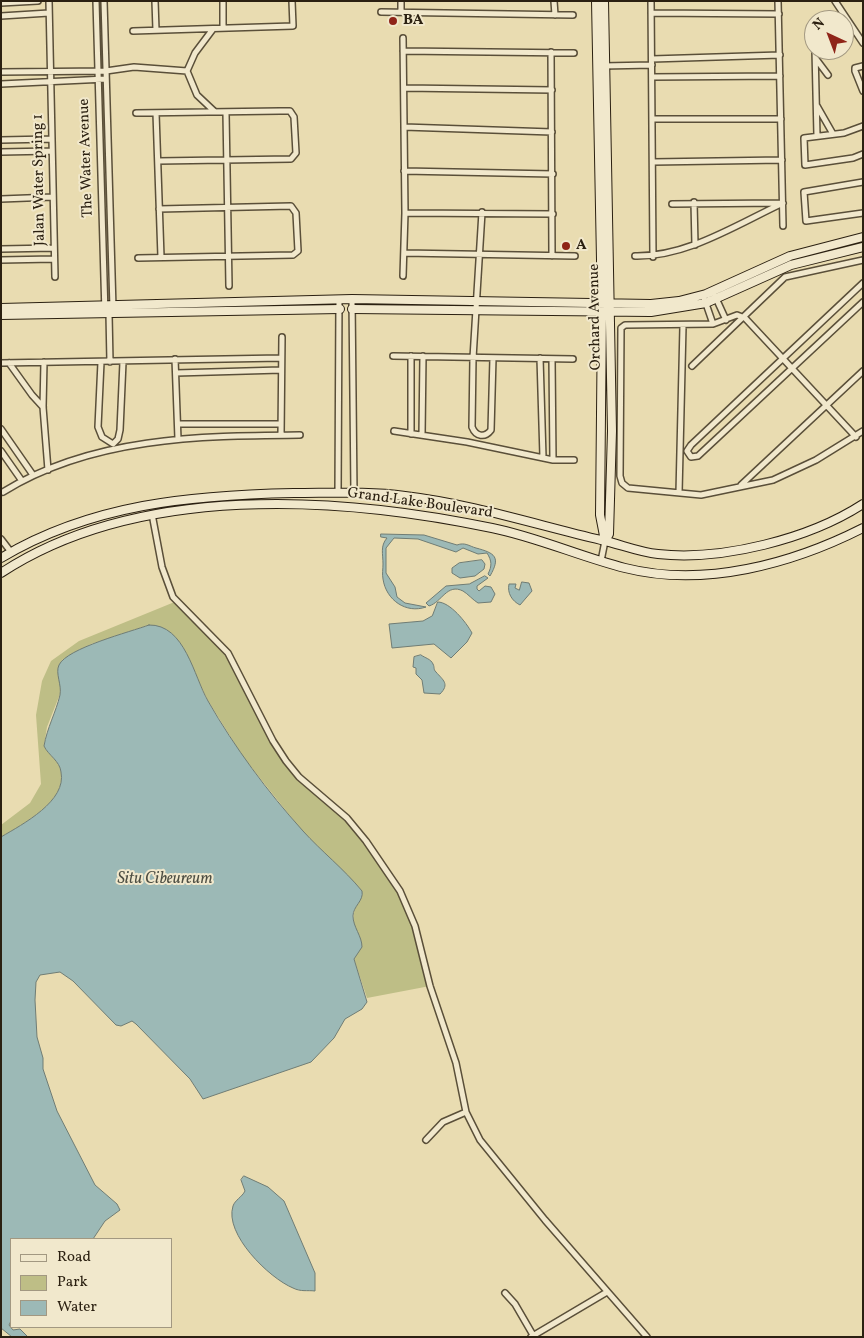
<!DOCTYPE html>
<style>
body{margin:0}
#map{position:relative;width:864px;height:1338px;overflow:hidden;background:#e9dcb1;font-family:Vollkorn,serif}
canvas{display:block}
.frame{position:absolute;inset:0;border:2px solid #2b2011;pointer-events:none}
.legend{position:absolute;left:10px;top:1238px;width:162px;height:90px;box-sizing:border-box;background:#f1e8cc;border:1px solid #a29881;margin:0;padding:6px 9px;list-style:none;font-size:15px;color:#2b2011}
.legend li{display:flex;align-items:center;gap:10px;height:25px}
.legend b{width:25px;border:1px solid #a29881}
.north{position:absolute;left:804px;top:10px;width:50px;height:50px;box-sizing:border-box;background:#f1e8cc;border:1px solid #a29881;border-radius:50%;rotate:317deg;font-size:14px;font-weight:700;line-height:20px;text-align:center;color:#2b2011}
.north::after{content:'';display:block;margin:auto;width:18px;height:22px;background:#8f2418;clip-path:polygon(50% 0,100% 100%,50% 72%,0 100%)}
</style>
<div id="map">
<canvas width="864" height="1338"></canvas>
<div class="frame"></div>
<ul class="legend">
<li><b style="height:6px;background:#f1e8cc"></b>Road</li>
<li><b style="height:14px;background:#bebe86"></b>Park</li>
<li><b style="height:14px;background:#9cb9b6"></b>Water</li>
</ul>
<div class="north">N</div>
</div>
<script>
const ctx = document.querySelector('canvas').getContext('2d');
ctx.lineJoin = 'round';
function fillPath(path, color) { ctx.fillStyle = color; ctx.fill(path, 'evenodd'); }
function stroke(path, color, width, dash) { ctx.strokeStyle = color; ctx.lineWidth = width; ctx.lineCap = dash ? 'butt' : 'round'; ctx.setLineDash(dash || []); ctx.stroke(path); }
function write(font, color, halo, rows, align = 'center') {
  ctx.font = font + ' Vollkorn,serif'; ctx.lineWidth = 4; ctx.setLineDash([]); ctx.textBaseline = 'middle'; ctx.strokeStyle = halo; ctx.fillStyle = color; for (const [text, x, y, turn = 0] of rows) {
    ctx.save(); ctx.translate(x, y); ctx.rotate((+turn || 0) * Math.PI / 180); ctx.textAlign = isNaN(turn) ? turn : align; if (halo) ctx.strokeText(text, 0, 0); ctx.fillText(text, 0, 0); ctx.restore();
  }
}
const green = new Path2D(`
 M 177,601 L 228,653 L 273,741 L 299,777 L 347,818 L 366,841 L 410,911 L 430,986 L 367,998 L 354,959 L 360,949 C 358,938 352,924 354,913 C 355,904 361,900 362,891 L 303,832 L 243,757 L 207,699 L 181,645 L 149,625 L 91,644 L 62,660 L 60,694 L 47,727 L 44,746 C 48,755 60,761 61,772 C 67,801 23,824 1,837 L 1,825 L 30,803 L 41,784 L 36,715 L 42,681 L 51,661 L 79,641 Z`);
const water = new Path2D(`
 M 381,534 L 424,535 L 457,545 C 465,542 469,546 476,548 C 495,553 501,557 490,576 L 488,574 C 492,566 492,561 487,553 L 478,554 L 463,548 L 456,552 L 418,539 L 394,538 L 386,548 L 386,573 L 395,587 L 397,597 L 405,603 L 426,607 C 406,614 386,600 383,579 C 382,574 383,569 383,564 C 383,554 380,546 387,538 L 381,537 Z
 M 482,560 L 485,564 L 484,569 L 475,576 L 460,578 L 452,573 L 452,568 L 459,563 Z
 M 485,576 L 488,578 L 477,586 L 477,589 L 479,591 L 485,586 L 491,587 L 495,594 L 491,602 L 478,603 C 473,600 468,594 463,591 C 447,583 442,602 429,606 L 426,603 L 446,586 L 469,584 Z
 M 522,582 L 529,583 L 532,591 L 520,605 C 512,601 507,593 509,584 L 516,584 L 515,588 L 519,590 Z
 M 438,602 C 450,602 466,622 472,633 L 467,642 L 451,658 L 434,644 L 392,648 L 389,624 L 423,621 L 432,616 Z
 M 149,625 C 185,624 194,677 208,701 C 235,748 267,791 303,831 C 321,851 344,869 362,891 C 364,901 353,906 353,916 C 353,927 362,936 362,947 L 354,959 L 367,1002 L 362,1009 L 345,1019 L 334,1038 L 311,1062 L 203,1099 L 190,1079 L 136,1024 L 132,1021 L 121,1026 L 116,1025 L 73,981 L 60,972 L 40,975 L 36,982 L 35,1000 L 37,1037 L 43,1058 L 43,1069 L 57,1111 L 95,1185 L 117,1204 L 120,1210 L 105,1221 L 93,1239 L 11,1239 L 11,1321 L 9,1325 L 13,1330 L 20,1329 L 28,1337 L 12,1337 L 1,1328 L 1,837 C 23,824 67,801 61,772 C 60,761 48,755 44,746 C 47,728 56,712 60,695 C 62,685 55,673 59,665 C 67,648 130,632 149,625 Z
 M 421,655 C 425,658 431,659 433,664 C 435,668 433,669 436,672 C 443,680 450,684 440,694 L 424,693 L 422,680 L 416,674 L 416,668 L 413,667 L 414,657 Z
 M 244,1176 L 268,1187 L 284,1201 L 315,1273 L 315,1291 C 307,1290 301,1292 293,1288 C 269,1278 224,1234 233,1206 C 235,1200 242,1197 245,1191 L 241,1180 Z`);
const street = new Path2D(`
 M 49,1 L 55,277
 M 96,1 L 105,314
 M 104,1 L 113,308
 M 155,1 L 156,30
 M 223,1 L 223,28
 M 554,1 L 555,15
 M 651,1 L 653,257
 M 778,1 L 783,226
 M 835,1 L 863,43
 M 1,3 L 38,1
 M 381,12 L 573,15
 M 401,12 L 401,1
 M 651,13 L 779,14
 M 1,16 L 49,13
 M 213,29 L 195,53 L 187,71 L 197,95 L 214,111
 M 133,31 L 293,26 L 292,1
 M 403,38 L 405,213 L 403,276
 M 815,50 L 817,136
 M 403,51 L 574,53
 M 551,52 L 552,256
 M 652,59 L 780,55
 M 816,59 L 828,75
 M 603,66 L 652,65
 M 863,66 L 855,68 L 855,71 L 863,91
 M 1,72 L 106,71 L 134,67 L 187,71
 M 652,77 L 780,76
 M 1,84 L 106,79
 M 404,88 L 552,90
 M 817,106 L 833,134
 M 136,113 L 280,111 L 290,111 L 294,117 L 296,153 L 291,159 L 158,161
 M 156,113 L 161,257
 M 226,113 L 229,286
 M 652,119 L 781,119
 M 863,126 L 844,133 L 804,138 L 805,165 L 853,158 L 863,154
 M 404,127 L 552,132
 M 1,140 L 51,139
 M 1,152 L 52,151
 M 653,162 L 782,160
 M 404,171 L 553,174
 M 863,182 L 804,192 L 806,221 L 863,213
 M 1,199 L 53,197
 M 694,202 L 695,245
 M 672,204 L 780,203
 M 482,212 L 473,358 L 472,427 C 476,437 485,438 491,430 L 493,358
 M 405,213 L 553,214
 M 1,249 L 54,248
 M 404,253 L 575,256
 M 635,256 C 687,257 736,225 783,203
 M 138,258 L 293,255 L 298,251 L 296,213 L 291,206 L 159,209
 M 1,260 L 54,259
 M 863,283 L 691,445 L 687,451 L 691,457 L 698,456 L 863,302
 M 703,295 L 713,324
 M 715,296 L 726,320
 M 352,299 L 354,493
 M 109,314 L 110,362
 M 393,356 L 573,359
 M 411,356 L 411,434
 M 540,358 L 543,457
 M 175,359 L 178,439
 M 552,359 L 553,460
 M 44,362 L 43,407 L 48,470
 M 101,362 L 98,427 L 102,437 L 113,444 L 118,439 L 120,430 L 123,362
 M 1,363 L 281,358
 M 9,363 L 32,395 L 43,407
 M 692,366 L 785,277 L 863,260
 M 176,373 L 281,370
 M 178,424 L 281,424
 M 1,429 L 33,475
 M 394,431 L 467,442 L 553,460 L 574,460
 M 281,435 L 282,337
 M 422,435 L 423,356
 M 856,437 L 745,318 L 737,315 L 713,324 L 625,325 L 621,328 L 620,476 L 622,483 L 628,488 L 701,495 L 773,480 L 816,460 L 863,431
 M 1,451 L 22,481
 M 741,485 L 863,371
 M 3,492 C 92,437 199,436 300,435
 M 338,493 L 339,300
 M 679,493 L 683,326
 M 152,514 L 162,567 L 173,597 L 228,653 L 273,741 L 286,761 L 299,777 L 347,818 L 366,841 L 400,891 L 415,926 L 430,986 L 456,1063 L 466,1112 L 480,1140 L 545,1220 L 647,1337
 M 1,539 L 11,552
 M 601,561 L 605,541
 M 426,1140 L 443,1122 L 466,1112
 M 505,1293 L 515,1304 L 533,1335
 M 531,1337 L 607,1292`);
const secondary = new Path2D(`
 M 596,1 L 602,312 L 600,515 L 605,541
 M 604,1 L 612,431 L 609,534 L 605,541
 M 1,308 L 352,299 L 651,304 L 679,301 L 706,294 L 790,256 L 863,237
 M 352,309 L 651,312 L 706,303 L 791,265 L 863,247
 M 1,315 L 340,309
 M 1,558 C 91,504 192,495 294,493 C 331,493 369,491 405,496 C 472,504 537,525 601,540 C 620,544 638,552 658,554 C 722,561 809,539 863,504
 M 1,573 C 138,483 339,496 492,528 C 537,537 581,557 625,568 C 704,588 792,564 863,528`);
const markers = [
 [393,21,5,"#8f2418"],
 [566,246,5,"#8f2418"]
];
const poiNames = [
 ["BA",403,21],
 ["A",576,246]
];
const streetNames = [
 ["The Water Avenue",87,158,-92],
 ["Jalan Water Spring 1",40,180,-91],
 ["Orchard Avenue",596,317,-91],
 ["Grand Lake Boulevard",420,504,8]
];
const waterNames = [
 ["Situ Cibeureum",165,880]
];
fillPath(green, '#bebe86');
fillPath(water, '#9cb9b6');
stroke(water, '#6f7c74', 1);
stroke(street, '#5a4f39', 8);
stroke(secondary, '#2b2011', 10);
stroke(street, '#f1e8cc', 5);
stroke(secondary, '#f1e8cc', 8);
for (const [x, y, r, color] of markers) { const dot = new Path2D(); dot.arc(x, y, r, 0, 2 * Math.PI); ctx.fillStyle = color; ctx.fill(dot); stroke(dot, '#f1e8cc', 2); }
write('bold 15px', '#2b2011', '#f1e8cc', poiNames, 'left');
write('15px', '#2b2011', '#f1e8cc', streetNames);
write('italic 16px', '#4d4e43', '#f1e8cc', waterNames);
</script>
